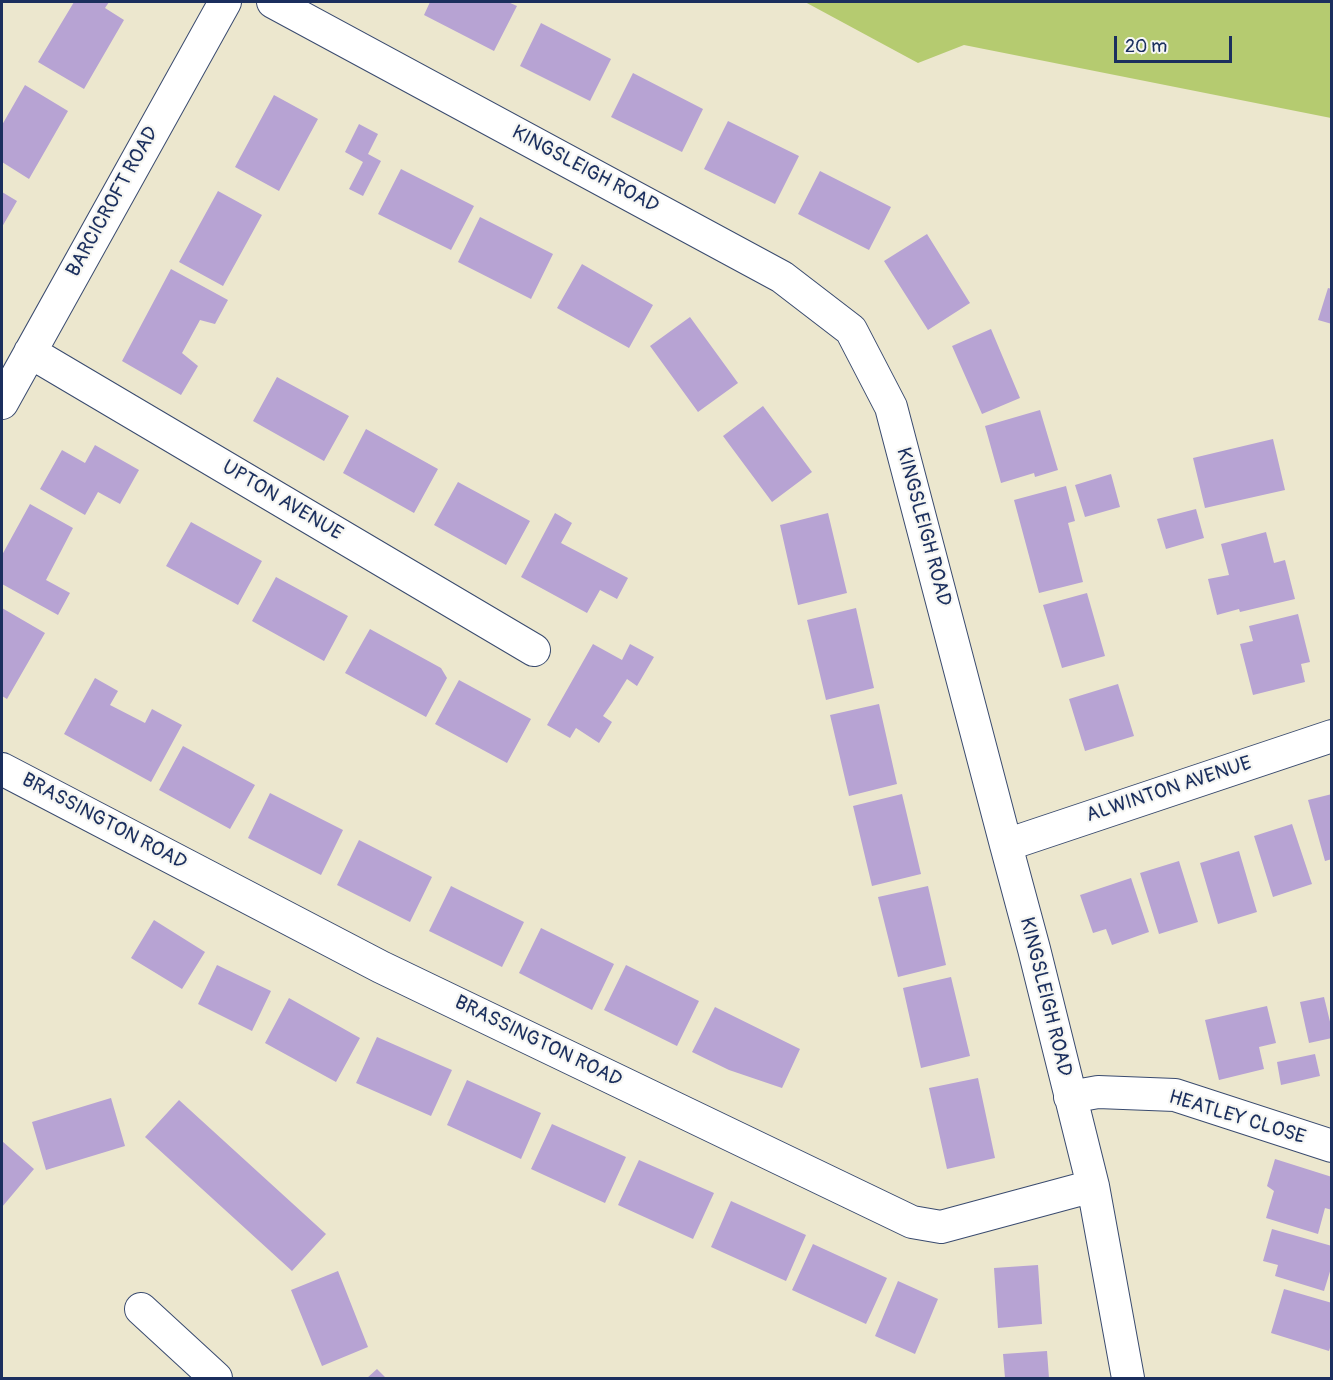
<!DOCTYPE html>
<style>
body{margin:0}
#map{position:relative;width:1333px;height:1380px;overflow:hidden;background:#ece7ce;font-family:Pangolin,sans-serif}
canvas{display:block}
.frame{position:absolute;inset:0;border:3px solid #1b2f5e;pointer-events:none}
.scale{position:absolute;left:1114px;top:36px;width:118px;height:27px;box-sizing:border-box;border:3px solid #1b2f5e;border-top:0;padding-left:8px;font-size:18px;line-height:21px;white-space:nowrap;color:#1b2f5e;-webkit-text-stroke:4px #f6f6f2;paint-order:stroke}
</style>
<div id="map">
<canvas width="1333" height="1380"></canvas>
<div class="frame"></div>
<div class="scale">20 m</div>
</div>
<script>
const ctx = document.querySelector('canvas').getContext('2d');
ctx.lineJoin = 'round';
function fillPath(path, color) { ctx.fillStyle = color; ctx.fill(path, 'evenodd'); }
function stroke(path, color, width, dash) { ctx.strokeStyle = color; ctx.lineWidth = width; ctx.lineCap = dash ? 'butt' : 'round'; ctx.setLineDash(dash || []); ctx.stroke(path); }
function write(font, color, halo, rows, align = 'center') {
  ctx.font = font + ' Pangolin,sans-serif'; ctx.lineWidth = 4.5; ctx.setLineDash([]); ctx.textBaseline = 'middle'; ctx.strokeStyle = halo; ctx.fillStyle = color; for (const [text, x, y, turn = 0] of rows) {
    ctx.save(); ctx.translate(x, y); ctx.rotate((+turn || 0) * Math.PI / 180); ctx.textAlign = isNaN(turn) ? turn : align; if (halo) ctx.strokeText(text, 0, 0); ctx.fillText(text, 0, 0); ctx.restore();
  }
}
const green = new Path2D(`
 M 805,2 L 1331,2 L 1331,118 L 964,45 L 918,63 Z`);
const building = new Path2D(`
 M 74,2 L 109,2 L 105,8 L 124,20 L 84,89 L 38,62 Z
 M 430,2 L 508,2 L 517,6 L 494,51 L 424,15 Z
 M 541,23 L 611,59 L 590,101 L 520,66 Z
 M 633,73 L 703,109 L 682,152 L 611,117 Z
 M 25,85 L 68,111 L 29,179 L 2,162 L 2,125 Z
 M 274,95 L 318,119 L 279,191 L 235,167 Z
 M 728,121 L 799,156 L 775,204 L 704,169 Z
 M 359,124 L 378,134 L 368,154 L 381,161 L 363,196 L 349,189 L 363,162 L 345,152 Z
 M 401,169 L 474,206 L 451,250 L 378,214 Z
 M 820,171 L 891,207 L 869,250 L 798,214 Z
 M 218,191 L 262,215 L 223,286 L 179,262 Z
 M 2,192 L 17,201 L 2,227 Z
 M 480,217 L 553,254 L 531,299 L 458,262 Z
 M 927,234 L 970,303 L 928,330 L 884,261 Z
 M 582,264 L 653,305 L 629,348 L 557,308 Z
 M 171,269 L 228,300 L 215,324 L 200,320 L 182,353 L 198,366 L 181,395 L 122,361 Z
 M 1328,288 L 1332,289 L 1332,324 L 1318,320 Z
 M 690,317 L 738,383 L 698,412 L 650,346 Z
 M 991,329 L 1020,398 L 982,414 L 952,346 Z
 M 277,377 L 349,416 L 324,461 L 253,421 Z
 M 763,406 L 812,472 L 772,502 L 723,436 Z
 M 1040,410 L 1058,470 L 1035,477 L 1034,473 L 1001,483 L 985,426 Z
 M 366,429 L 438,469 L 414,513 L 343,473 Z
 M 1273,439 L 1285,490 L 1205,508 L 1193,458 Z
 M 95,445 L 139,470 L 120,504 L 98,492 L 85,515 L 40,489 L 62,450 L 85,463 Z
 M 1111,474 L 1120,507 L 1085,517 L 1075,485 Z
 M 458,482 L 530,521 L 506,565 L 434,525 Z
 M 1066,486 L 1075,521 L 1068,523 L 1083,582 L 1039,593 L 1014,500 Z
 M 30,504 L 73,528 L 46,580 L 70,593 L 58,615 L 2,584 L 2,555 Z
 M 1196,509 L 1204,538 L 1166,549 L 1157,519 Z
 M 555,513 L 572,523 L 561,543 L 628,578 L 617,599 L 600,590 L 587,613 L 521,577 Z
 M 828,513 L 847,593 L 798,605 L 780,525 Z
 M 191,522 L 262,561 L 238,605 L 166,566 Z
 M 1266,532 L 1274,563 L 1285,560 L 1295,599 L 1240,612 L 1239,609 L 1217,615 L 1208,579 L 1229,575 L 1221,544 Z
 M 276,577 L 348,616 L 324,661 L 252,621 Z
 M 1087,593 L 1105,656 L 1062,668 L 1043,605 Z
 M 2,608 L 45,633 L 7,699 L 2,696 Z
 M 856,608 L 874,688 L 826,700 L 807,620 Z
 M 1298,614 L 1310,662 L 1301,664 L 1305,682 L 1253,695 L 1240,644 L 1253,641 L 1249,626 Z
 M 370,629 L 441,668 L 447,678 L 426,717 L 345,673 Z
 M 593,644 L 622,660 L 630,644 L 654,657 L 637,686 L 627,679 L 612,703 L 603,716 L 612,722 L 599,743 L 576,728 L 570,738 L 547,725 Z
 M 95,678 L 118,691 L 110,705 L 145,723 L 152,709 L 182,725 L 151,782 L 64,734 Z
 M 459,680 L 531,719 L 507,763 L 435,724 Z
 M 1118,684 L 1134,736 L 1085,751 L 1069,699 Z
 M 879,704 L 897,784 L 849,796 L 830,715 Z
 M 183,746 L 255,785 L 230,829 L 159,790 Z
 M 270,793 L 343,830 L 321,875 L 248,838 Z
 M 902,794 L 921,874 L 872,886 L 853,806 Z
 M 1332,794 L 1332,859 L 1325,861 L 1308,800 Z
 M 1292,824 L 1312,884 L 1273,897 L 1254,836 Z
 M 359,840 L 432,877 L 410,922 L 337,885 Z
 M 1239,851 L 1257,912 L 1218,924 L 1200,863 Z
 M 1179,861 L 1198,922 L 1159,934 L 1140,873 Z
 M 1131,878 L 1149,932 L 1112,945 L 1106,929 L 1093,933 L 1080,895 Z
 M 451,886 L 524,922 L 502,967 L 429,931 Z
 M 928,886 L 946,965 L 898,977 L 878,897 Z
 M 154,920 L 205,952 L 182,989 L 131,958 Z
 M 541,928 L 614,964 L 592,1010 L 519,973 Z
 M 217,965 L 271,991 L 252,1031 L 198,1004 Z
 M 626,965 L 699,1001 L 677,1046 L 604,1010 Z
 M 951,977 L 970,1056 L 921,1068 L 903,988 Z
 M 1324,997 L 1332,1030 L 1332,1038 L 1309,1043 L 1300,1002 Z
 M 289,998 L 360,1038 L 336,1082 L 265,1043 Z
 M 1267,1006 L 1276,1043 L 1259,1047 L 1264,1069 L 1219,1080 L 1205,1020 Z
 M 715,1007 L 800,1049 L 782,1088 L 729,1070 L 692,1052 Z
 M 377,1037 L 452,1070 L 431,1116 L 356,1083 Z
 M 1315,1054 L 1320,1076 L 1281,1085 L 1277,1062 Z
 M 978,1078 L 995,1158 L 947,1169 L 929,1088 Z
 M 467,1080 L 541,1113 L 521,1159 L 447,1125 Z
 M 111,1098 L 125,1146 L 46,1170 L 32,1122 Z
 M 179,1100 L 326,1234 L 292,1271 L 145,1137 Z
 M 552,1124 L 626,1157 L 605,1203 L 531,1169 Z
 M 2,1141 L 34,1169 L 2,1207 Z
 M 1275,1159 L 1332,1177 L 1332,1210 L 1325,1208 L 1318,1234 L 1266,1218 L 1274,1191 L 1267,1186 Z
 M 639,1160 L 714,1193 L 693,1239 L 618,1205 Z
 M 731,1201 L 806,1235 L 786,1281 L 711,1247 Z
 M 1272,1229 L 1332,1246 L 1332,1265 L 1324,1291 L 1275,1276 L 1278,1265 L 1263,1261 Z
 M 813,1244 L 887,1278 L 866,1324 L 792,1290 Z
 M 1038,1265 L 1042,1324 L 998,1328 L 994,1268 Z
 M 338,1271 L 368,1347 L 322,1366 L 291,1290 Z
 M 898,1281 L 938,1299 L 915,1354 L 875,1336 Z
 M 1284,1289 L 1332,1303 L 1332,1341 L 1329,1351 L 1271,1333 Z
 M 1047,1351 L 1049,1378 L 1005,1378 L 1003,1354 Z
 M 377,1369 L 386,1378 L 367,1378 Z`);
const street = new Path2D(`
 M 273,2 L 782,277 L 851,330 L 891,407 L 1006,845 L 1034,949 L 1093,1186 L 1128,1378
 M 30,352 L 534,650
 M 2,403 L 225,2
 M 2,769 L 381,967 L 912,1222 L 941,1227 L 1093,1186
 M 1006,845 L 1332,736
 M 1070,1097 L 1098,1092 L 1175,1095 L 1332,1146
 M 141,1309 L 216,1378`);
const streetNames = [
 ["KINGSLEIGH ROAD",585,170,28],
 ["BARCICROFT ROAD",113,202,-61],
 ["UPTON AVENUE",282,501,31],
 ["KINGSLEIGH ROAD",923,527,75],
 ["ALWINTON AVENUE",1169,790,-18],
 ["BRASSINGTON ROAD",104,822,28],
 ["KINGSLEIGH ROAD",1045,997,76],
 ["BRASSINGTON ROAD",538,1042,26],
 ["HEATLEY CLOSE",1237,1118,17]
];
fillPath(green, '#b5cb70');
fillPath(building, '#b7a3d3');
stroke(street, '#3a4b6f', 34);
stroke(street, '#fff', 32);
write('20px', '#1b2f5e', '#f6f6f2', streetNames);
</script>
